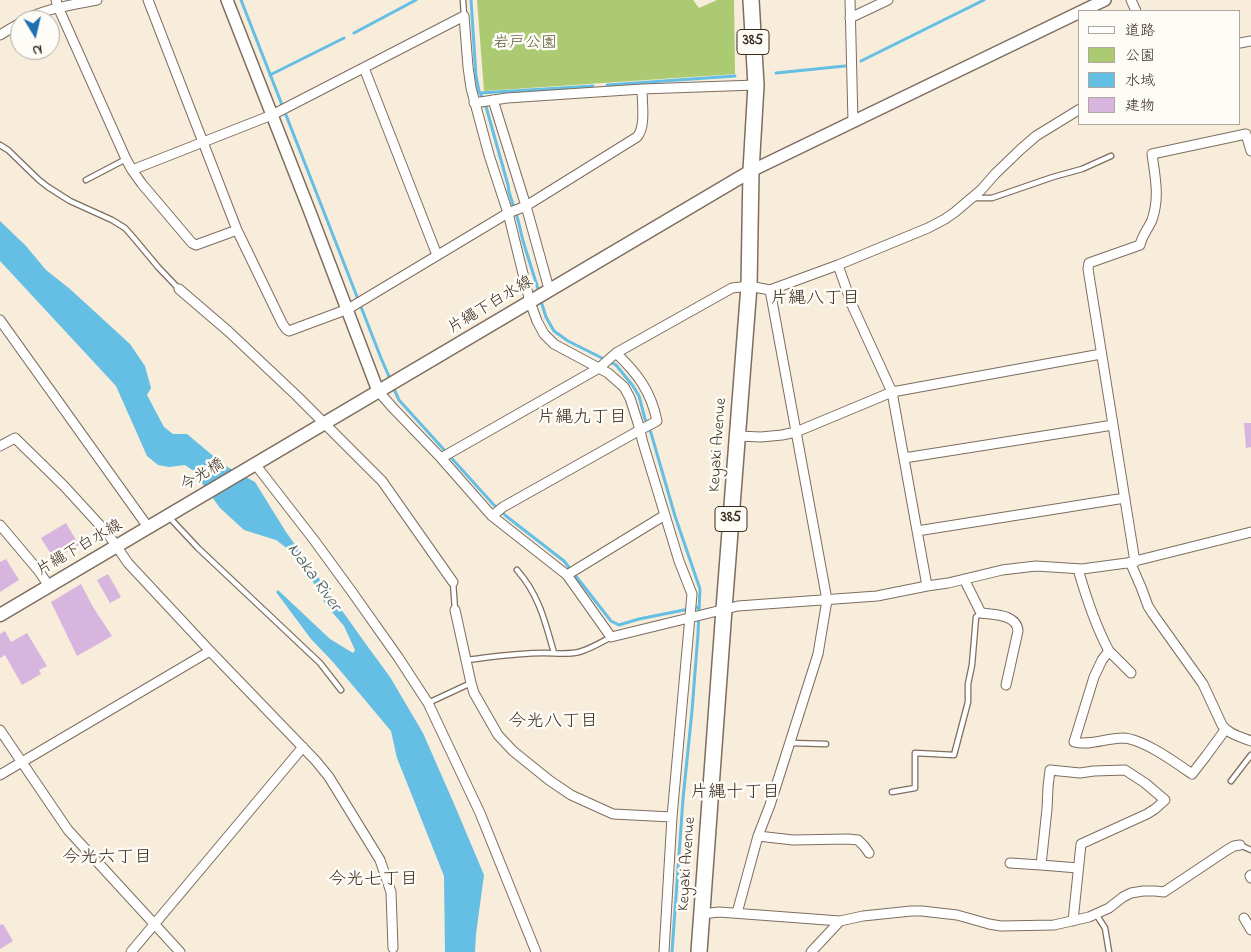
<!DOCTYPE html>
<meta charset="utf-8">
<style>
body{margin:0}
#map{position:relative;width:1251px;height:952px;overflow:hidden;background:#f8ecda;font-family:"Indie Flower","Klee One",sans-serif}
canvas{display:block}
.legend{position:absolute;left:1078px;top:10px;width:162px;height:115px;box-sizing:border-box;background:#fdfcf7;border:1px solid #afa8a0;margin:0;padding:6px 9px;list-style:none;font-size:15px;color:#3b2a1e}
.legend li{display:flex;align-items:center;gap:10px;height:25px}
.legend b{width:25px;border:1px solid #afa8a0}
.north{position:absolute;left:10px;top:10px;width:50px;height:50px;box-sizing:border-box;background:#fdfcf7;border:1px solid #afa8a0;border-radius:50%;rotate:171deg;font-size:14px;font-weight:700;line-height:20px;text-align:center;color:#3b2a1e}
.north::after{content:'';display:block;margin:auto;width:18px;height:22px;background:#1f6fb2;clip-path:polygon(50% 0,100% 100%,50% 72%,0 100%)}
</style>
<div id="map">
<canvas width="1251" height="952"></canvas>
<ul class="legend">
<li><b style="height:6px;background:#fff"></b>道路</li>
<li><b style="height:14px;background:#abca71"></b>公園</li>
<li><b style="height:14px;background:#65bee3"></b>水域</li>
<li><b style="height:14px;background:#d7b5df"></b>建物</li>
</ul>
<div class="north">N</div>
</div>
<script>
const ctx = document.querySelector('canvas').getContext('2d');
ctx.lineJoin = 'round';
function fillPath(path, color) { ctx.fillStyle = color; ctx.fill(path, 'evenodd'); }
function stroke(path, color, width, dash) { ctx.strokeStyle = color; ctx.lineWidth = width; ctx.lineCap = dash ? 'butt' : 'round'; ctx.setLineDash(dash || []); ctx.stroke(path); }
function write(font, color, halo, rows, align = 'center') {
  ctx.font = font + ' "Indie Flower","Klee One",sans-serif'; ctx.lineWidth = 5; ctx.setLineDash([]); ctx.textBaseline = 'middle'; ctx.strokeStyle = halo; ctx.fillStyle = color; for (const [text, x, y, turn = 0] of rows) {
    ctx.save(); ctx.translate(x, y); ctx.rotate((+turn || 0) * Math.PI / 180); ctx.textAlign = isNaN(turn) ? turn : align; if (halo) ctx.strokeText(text, 0, 0); ctx.fillText(text, 0, 0); ctx.restore();
  }
}
const green = new Path2D(`
 M 477,0 L 693,0 L 699,8 L 717,0 L 734,0 L 735,74 L 484,91 Z`);
const water = new Path2D(`
 M 0,221 L 26,246 L 46,270 L 70,289 L 130,344 L 145,366 L 151,388 L 147,395 L 164,427 L 173,434 L 187,434 L 224,465 L 255,482 L 286,532 L 368,647 L 390,677 L 423,733 L 455,806 L 484,875 L 476,934 L 475,952 L 445,952 L 444,876 L 397,758 L 391,731 L 333,662 L 311,639 L 276,592 L 278,590 L 330,639 L 353,653 L 355,650 L 344,626 L 326,605 L 305,568 L 292,552 L 276,540 L 244,530 L 220,508 L 199,479 L 195,472 L 185,465 L 169,467 L 158,465 L 147,456 L 116,386 L 0,261 Z`);
const stream = new Path2D(`
 M 241,0 L 381,358 L 391,381
 M 471,0 L 476,76 L 479,91 L 485,103 L 508,185 L 509,192 L 518,220 L 523,241 L 539,292
 M 354,33 L 416,0
 M 861,61 L 984,0
 M 776,73 L 845,66
 M 270,75 L 344,38
 M 607,85 L 735,76
 M 480,93 L 593,86
 M 540,298 L 546,317 L 554,331 L 568,341 L 616,365 L 633,386 L 639,396 L 645,419 L 651,433 L 675,516 L 700,589 L 698,634 L 692,711 L 683,799 L 672,952
 M 393,387 L 399,400 L 493,504 L 506,516 L 564,561 L 611,621 L 619,625 L 639,619 L 699,607`);
const building = new Path2D(`
 M 1244,423 L 1251,423 L 1251,447 L 1246,448 Z
 M 66,523 L 79,545 L 54,559 L 41,538 Z
 M 6,559 L 19,580 L 0,592 L 0,562 Z
 M 108,574 L 121,597 L 110,603 L 97,580 Z
 M 81,584 L 93,607 L 112,636 L 77,656 L 51,602 Z
 M 5,631 L 11,642 L 27,633 L 47,666 L 39,670 L 41,674 L 22,685 L 5,655 L 0,658 L 0,634 Z
 M 3,924 L 13,941 L 0,949 L 0,925 Z`);
const service = new Path2D(`
 M 463,0 L 464,16
 M 0,145 L 8,150 L 39,180 L 48,187 L 70,201 L 112,220 L 125,228 L 133,237 L 158,267 L 179,289
 M 86,180 L 126,159
 M 972,198 L 992,198 L 1053,177 L 1082,169 L 1111,156
 M 169,517 L 198,548 L 320,663 L 341,690
 M 517,570 C 539,595 545,621 554,653
 M 453,582 L 455,610
 M 466,660 C 492,657 517,653 544,653 C 555,653 567,655 579,652 C 590,649 600,643 611,637
 M 428,703 L 471,683
 M 791,743 L 826,744
 M 1231,781 L 1251,755
 M 892,792 L 915,788 L 915,753 L 954,755 L 968,702 L 968,684 L 972,665 L 976,617 L 981,613
 M 1240,845 L 1251,850
 M 1096,914 L 1105,928 L 1109,952`);
const minor = new Path2D(`
 M 56,0 L 58,7 L 126,159 L 132,170
 M 148,0 L 237,230 L 282,323 L 286,329 L 289,331 L 348,309 L 508,213 L 526,206 L 637,137 C 646,127 642,103 642,89
 M 850,0 L 853,122
 M 1131,0 L 1136,11
 M 850,18 L 888,0
 M 24,20 C 47,8 72,5 97,0
 M 0,35 L 20,23
 M 1240,43 L 1251,41
 M 364,68 L 437,255
 M 493,100 L 526,206 L 549,289
 M 474,103 L 507,98 L 642,89 L 756,85
 M 237,230 L 196,245 L 192,243 L 142,184 L 132,170 L 272,115 L 464,16 L 468,67 L 471,88 L 489,155 L 508,213 L 530,302 L 537,321 L 544,334 L 554,344 L 608,373 L 624,387 L 630,398 L 638,423 L 643,443 L 679,561 L 692,594 L 672,817 L 664,952
 M 838,265 L 852,305 L 892,392 L 927,586
 M 179,289 L 228,331 L 297,396 L 382,481 L 453,582
 M 0,320 L 148,527
 M 378,391 L 393,408 L 441,458 L 492,516 L 567,575 L 611,637 L 738,606 L 877,596 L 927,586 L 948,583 L 1002,570 L 1036,566 L 1082,569 L 1127,563 L 1251,532
 M 737,436 L 761,437 L 782,435 L 796,432 L 892,392 L 1101,354
 M 0,446 L 15,438 L 64,486 L 108,534 L 128,563 L 210,651 L 316,761 L 329,777 L 380,860 L 391,892 L 393,948
 M 441,458 L 599,368 L 616,353 L 732,288 L 749,286 L 770,290 L 838,265 L 928,228 L 945,219 L 955,212 L 981,190 L 995,174 L 1021,149 L 1036,136 L 1080,109
 M 904,458 L 1113,425
 M 255,464 L 314,540 L 352,592 L 398,657 L 428,703 L 480,813 L 536,952
 M 492,516 L 503,507 L 640,430 L 657,421 C 651,391 637,373 616,353
 M 0,525 L 38,570 L 49,586
 M 917,531 L 1125,498
 M 1130,562 L 1141,587 L 1148,606 L 1153,614 L 1203,684 L 1222,725 C 1228,734 1241,737 1251,741
 M 1135,562 L 1088,269 L 1089,263 L 1140,245 C 1142,236 1148,229 1152,220 C 1160,197 1155,177 1152,154 L 1246,134 L 1251,151
 M 1078,569 C 1086,597 1095,625 1109,651 L 1102,660 L 1094,677 L 1074,742 C 1090,746 1106,738 1123,738 C 1143,739 1175,762 1192,774 L 1206,756 L 1225,730
 M 567,575 L 665,515
 M 964,579 L 981,613 C 994,615 1017,614 1018,631 L 1006,685
 M 455,610 L 471,683 L 474,693 L 498,735 L 513,751 L 549,780 L 571,795 L 613,814 L 672,817
 M 1109,651 L 1131,673
 M 0,730 L 68,830 L 180,952
 M 0,775 L 210,651
 M 758,836 L 793,840 L 848,839 L 858,840 L 864,846 L 869,853
 M 1010,863 L 1041,865
 M 1251,875 L 1250,876 L 1251,878
 M 737,913 L 758,836 L 770,805 L 818,654 L 827,600 L 770,290
 M 702,914 L 719,912 L 840,921 L 863,916 L 911,911 L 922,911 L 957,915 L 989,924 L 1001,926 L 1054,925 L 1089,917 L 1109,908 L 1123,897 L 1131,893 L 1143,891 L 1155,891 L 1164,892 L 1227,850 L 1234,846 L 1240,845
 M 1244,918 L 1251,930
 M 1073,921 L 1081,844 L 1147,814 L 1155,809 L 1165,800 L 1145,783 L 1125,770 L 1094,771 L 1080,773 L 1050,770 L 1048,787 L 1047,809 L 1041,865 L 1078,868
 M 131,952 L 303,747
 M 811,952 L 840,921`);
const tertiary = new Path2D(`
 M 227,0 L 310,212 L 378,391
 M 1082,11 L 1105,0
 M 751,171 L 1080,12`);
const secondary = new Path2D(`
 M 0,615 L 751,171`);
const trunk = new Path2D(`
 M 699,952 L 724,609 L 749,286 L 751,171 L 756,85 L 751,0`);
const shields = [
 [753,42,32],
 [731,519,32]
];
const shieldNames = [
 ["385",753,42],
 ["385",731,519]
];
const parkNames = [
 ["岩戸公園",525,44]
];
const streetNames = [
 ["片繩下白水線",491,306,-31],
 ["Keyaki Avenue",719,445,-86],
 ["今光橋",203,476,-31],
 ["片繩下白水線",80,549,-30],
 ["Keyaki Avenue",688,864,-86]
];
const neighbourhoodNames = [
 ["片縄八丁目",815,300],
 ["片縄九丁目",582,419],
 ["今光八丁目",553,723],
 ["片縄十丁目",735,794],
 ["今光六丁目",107,859],
 ["今光七丁目",373,881]
];
const waterNames = [
 ["Naka River",313,578,54]
];
fillPath(green, '#abca71');
fillPath(water, '#65bee3');
stroke(stream, '#65bee3', 3);
fillPath(building, '#d7b5df');
stroke(service, '#7d6e60', 7);
stroke(minor, '#7d6e60', 11);
stroke(tertiary, '#7d6e60', 14);
stroke(secondary, '#7d6e60', 15);
stroke(trunk, '#7d6e60', 18);
stroke(service, '#fff', 4.5);
stroke(minor, '#fff', 9);
stroke(tertiary, '#fff', 11);
stroke(secondary, '#fff', 12);
stroke(trunk, '#fff', 15);
for (const [x, y, w] of shields) { const box = new Path2D(); box.roundRect(x - w / 2, y - 12.5, w, 25, 4); ctx.fillStyle = '#fdfcf7'; ctx.fill(box); stroke(box, '#3b2a1e', 1); }
write('bold 15px', '#3b2a1e', null, shieldNames);
write('16px', '#5d5a37', '#fdfcf7', parkNames);
write('16px', '#3b2a1e', '#fdfcf7', streetNames);
write('18px', '#3b2a1e', '#fdfcf7', neighbourhoodNames);
write('italic 18px', '#4a5e63', '#fdfcf7', waterNames);
</script>
